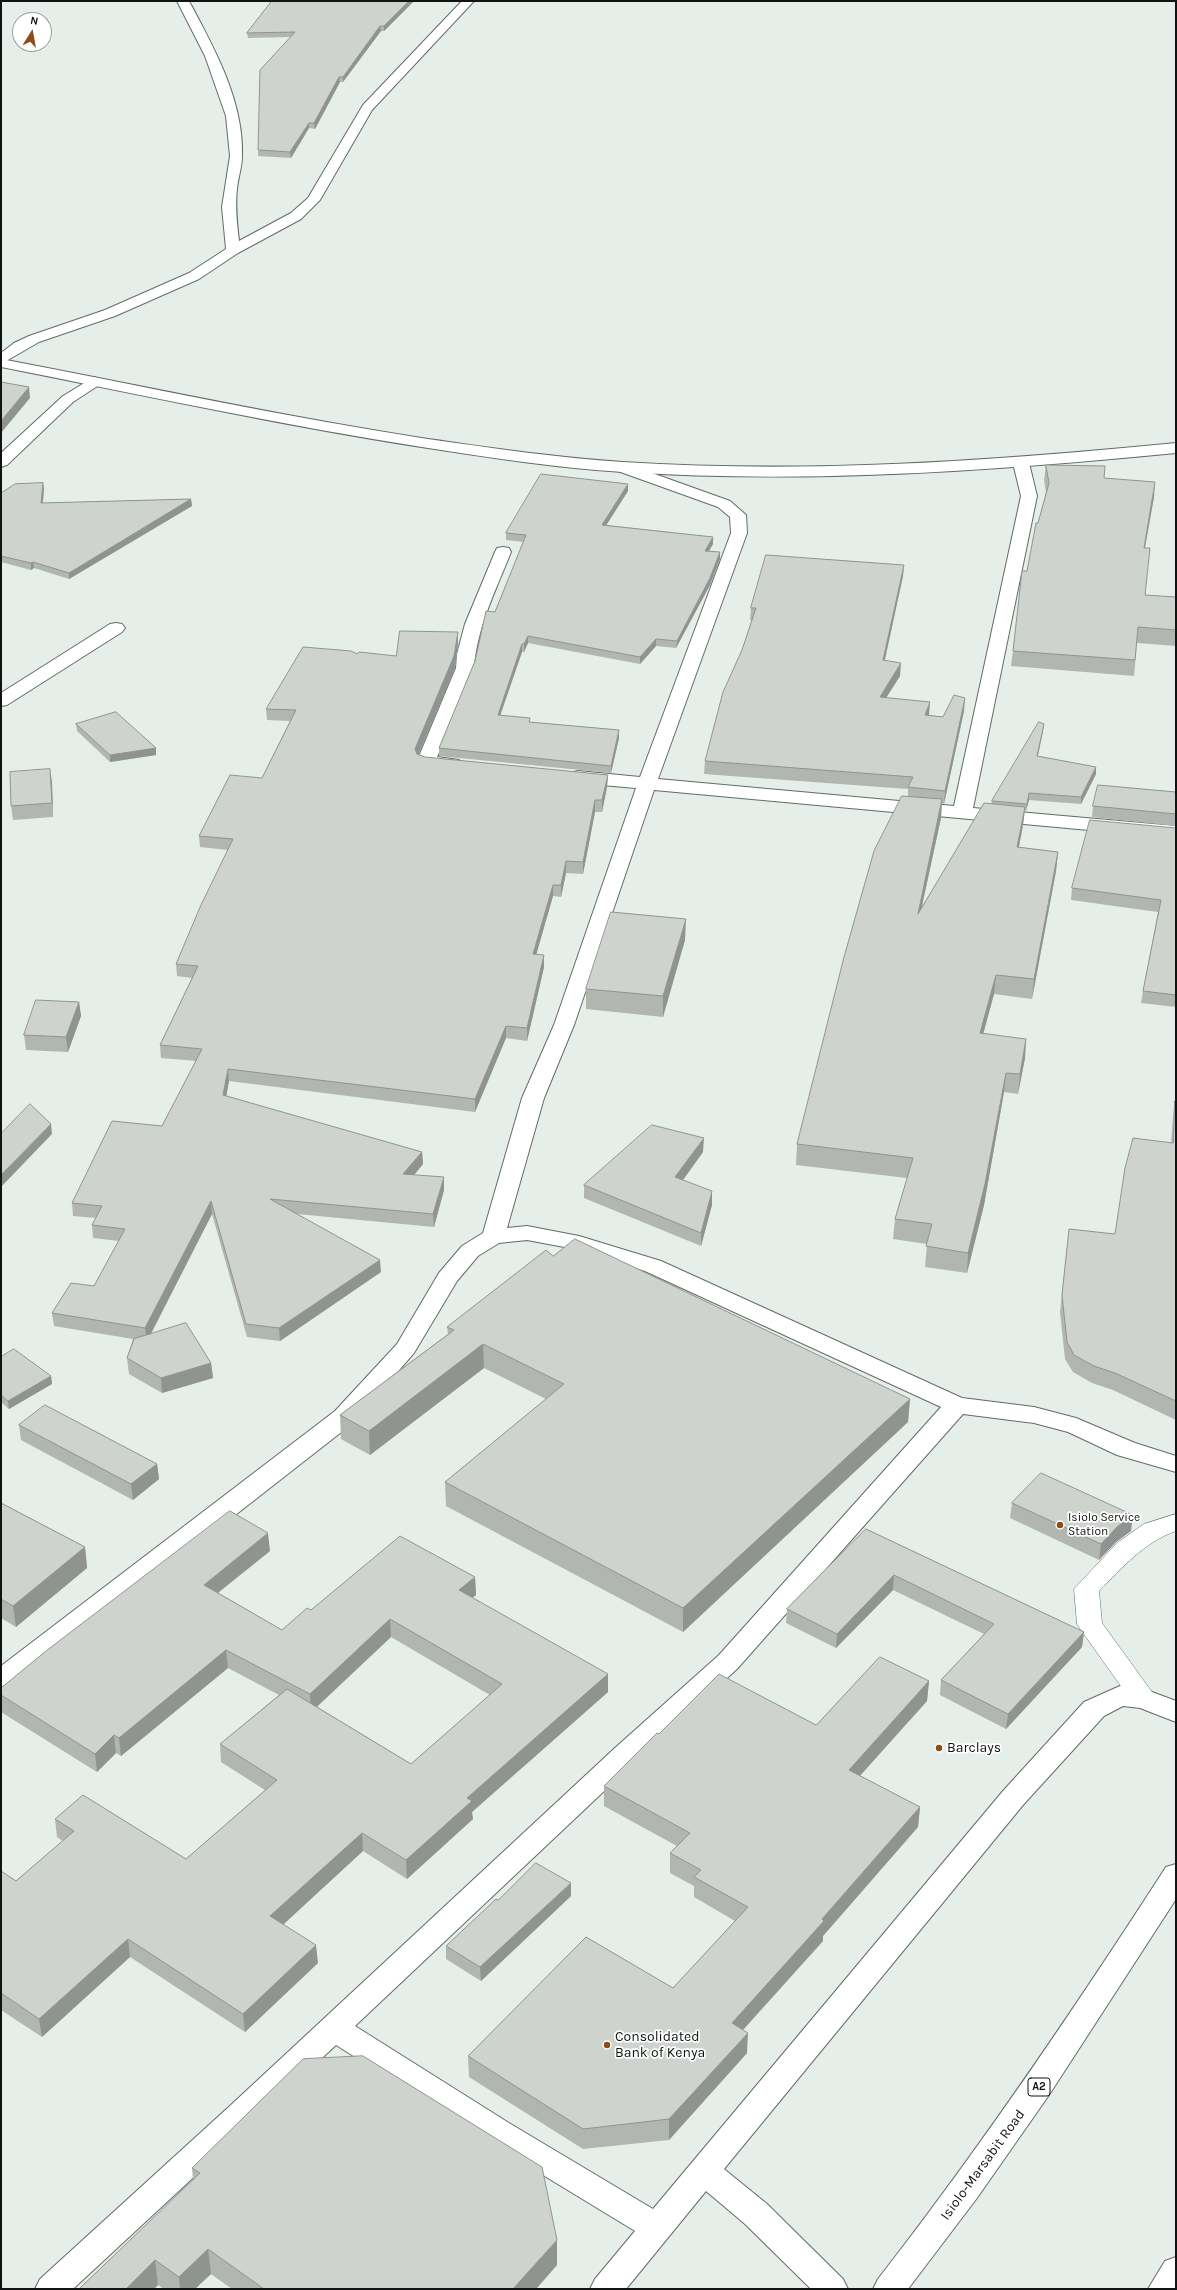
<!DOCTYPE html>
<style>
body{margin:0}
#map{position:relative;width:1177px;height:2290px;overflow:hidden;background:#e6eeea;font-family:Karla,sans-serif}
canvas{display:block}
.frame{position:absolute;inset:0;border:2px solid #101311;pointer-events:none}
.north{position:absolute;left:12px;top:12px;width:40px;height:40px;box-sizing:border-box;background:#fff;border:1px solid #9fa1a0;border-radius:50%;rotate:11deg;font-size:11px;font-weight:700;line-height:16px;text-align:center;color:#101311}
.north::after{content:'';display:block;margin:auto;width:14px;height:18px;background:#8e4c1a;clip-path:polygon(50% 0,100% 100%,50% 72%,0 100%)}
</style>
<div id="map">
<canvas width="1177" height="2290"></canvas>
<div class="frame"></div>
<div class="north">N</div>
</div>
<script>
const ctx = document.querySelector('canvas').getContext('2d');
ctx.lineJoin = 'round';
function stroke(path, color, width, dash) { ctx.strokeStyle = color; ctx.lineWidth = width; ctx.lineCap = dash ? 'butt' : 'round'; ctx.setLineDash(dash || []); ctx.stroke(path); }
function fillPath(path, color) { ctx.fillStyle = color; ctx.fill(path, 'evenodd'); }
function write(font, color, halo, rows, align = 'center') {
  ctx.font = font + ' Karla,sans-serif'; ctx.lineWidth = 3.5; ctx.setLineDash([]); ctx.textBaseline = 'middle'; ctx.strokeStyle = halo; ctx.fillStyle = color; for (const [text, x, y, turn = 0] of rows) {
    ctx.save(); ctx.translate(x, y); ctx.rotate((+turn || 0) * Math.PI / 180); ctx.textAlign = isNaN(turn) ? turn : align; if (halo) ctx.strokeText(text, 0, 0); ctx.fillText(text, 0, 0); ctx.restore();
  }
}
const lane = new Path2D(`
 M 1176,1514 L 1176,1531 C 1144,1542 1122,1568 1099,1591 L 1102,1623 L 1157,1699 L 1153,1706 L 1144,1708 L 1135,1706 L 1081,1630 L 1077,1624 L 1074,1589 L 1117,1543 L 1144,1524 Z`);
const street = new Path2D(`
 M 177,1 L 189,1 C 214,48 244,101 242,156 C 242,167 238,178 237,189 C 235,207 237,224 239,241 L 291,213 L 308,198 L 363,105 L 462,1 L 474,1 L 372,110 L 320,200 L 301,219 L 238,253 L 199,279 L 115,316 L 39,342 L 1,364 L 1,353 L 14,343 L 29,336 L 105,310 L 189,273 L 226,249 L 222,207 L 230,156 L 226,116 L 205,56 Z
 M 94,377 L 99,379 L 102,382 L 99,385 L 73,402 L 7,465 L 1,467 L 1,453 L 63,396 Z
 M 1021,458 L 1027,460 L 1029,463 L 1037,496 L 973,808 L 1176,826 L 1176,838 L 654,790 L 574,1025 L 544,1098 L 507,1228 L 527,1226 L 579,1236 L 661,1261 L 962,1398 L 1034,1407 L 1076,1418 L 1135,1443 L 1176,1456 L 1176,1472 L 1117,1455 L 1068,1432 L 1034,1423 L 963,1414 L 737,1669 L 636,1761 L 355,2026 L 509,2123 L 653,2209 L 1003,1791 L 1084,1702 L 1120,1686 L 1144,1689 L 1176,1701 L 1176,1722 L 1140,1708 L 1123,1706 L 1104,1716 L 1023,1805 L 724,2169 L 767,2204 L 843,2279 L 848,2289 L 811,2289 L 745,2224 L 706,2191 L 626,2289 L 590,2289 L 595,2279 L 635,2231 L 487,2141 L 336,2045 L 73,2289 L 35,2289 L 40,2279 L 232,2104 L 616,1747 L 719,1655 L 941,1407 L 645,1271 L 575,1249 L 527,1240 L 499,1243 L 478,1256 L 457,1281 L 414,1353 L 353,1423 L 211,1534 L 45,1659 L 11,1688 L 1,1691 L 1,1666 L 335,1411 L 397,1344 L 439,1273 L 462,1246 L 483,1233 L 522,1098 L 554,1025 L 636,788 L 578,783 L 571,781 L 569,777 L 571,773 L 578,771 L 640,777 L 731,533 L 730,517 L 718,507 L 615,470 L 613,467 L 615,464 L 627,464 L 730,501 L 746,515 L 747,533 L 658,779 L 954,806 L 1021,496 L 1013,463 L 1015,460 Z
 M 503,547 L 509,548 L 511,552 C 496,590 477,627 474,668 L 437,757 L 459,760 L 461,764 L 459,768 L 452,770 L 419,765 L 417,761 L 456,668 L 457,654 L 465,624 L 495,552 L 497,548 Z
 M 116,623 L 122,624 L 125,628 L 122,632 L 7,705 L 1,706 L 1,693 L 110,624 Z
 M 1176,2257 L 1176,2289 L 1148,2289 L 1165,2261 Z`);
const secondary = new Path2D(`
 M 1,359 C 143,386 285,417 428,439 C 493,448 558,458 623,462 C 808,474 992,461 1176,443 L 1176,453 C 992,471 808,484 623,472 C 558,468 493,458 428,448 C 285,426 143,395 1,367 Z`);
const highway = new Path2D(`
 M 1176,1864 L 1176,1899 L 1049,2095 L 977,2198 L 908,2289 L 873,2289 L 878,2279 C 981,2147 1075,2008 1166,1867 Z`);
const wall = new Path2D(`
 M 272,1 L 419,1 L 418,2 L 413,2 L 384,31 L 381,31 L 343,82 L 340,82 L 315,129 L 309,128 L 291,158 L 258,156 L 258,150 L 290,37 L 248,38 L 247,33 Z
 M 1046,465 L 1104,478 L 1154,497 L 1145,548 L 1145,595 L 1176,597 L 1176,646 L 1137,643 L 1134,676 L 1011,666 L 1013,651 L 1027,571 L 1046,492 L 1044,480 Z
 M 43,483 L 44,489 L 43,503 L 191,499 L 192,506 L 69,579 L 34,568 L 31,570 L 1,562 L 1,493 Z
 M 628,484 L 628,491 L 606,525 L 713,537 L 713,544 L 709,551 L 720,552 L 720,559 L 710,585 L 676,648 L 656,646 L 640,664 L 528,643 L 524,652 L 522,652 L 500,715 L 530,722 L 619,730 L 619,738 L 611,773 L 439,756 L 439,748 L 475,661 L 524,542 L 506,540 L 506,533 Z
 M 904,565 L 903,576 L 885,660 L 900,676 L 886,698 L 929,715 L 943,717 L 964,711 L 944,804 L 942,803 L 941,818 L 922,906 L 991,804 L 992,801 L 1043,731 L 1038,756 L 1096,767 L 1096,774 L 1081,804 L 1029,800 L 1026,811 L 1025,811 L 1023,825 L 1019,847 L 1058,852 L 1056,871 L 1032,999 L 994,994 L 983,1034 L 1026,1039 L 1025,1058 L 1018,1094 L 1004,1092 L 984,1205 L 967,1273 L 925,1267 L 927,1244 L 893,1239 L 895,1219 L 907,1178 L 796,1165 L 797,1144 L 908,796 L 908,789 L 704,774 L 705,761 L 752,620 L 750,620 L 751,608 Z
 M 458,643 L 455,668 L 418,754 L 425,757 L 608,775 L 607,787 L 602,812 L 595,812 L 583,874 L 566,873 L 561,897 L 553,896 L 536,954 L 544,967 L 527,1041 L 506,1038 L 475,1112 L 229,1081 L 226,1096 L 422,1152 L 423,1164 L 414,1175 L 444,1190 L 434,1227 L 297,1214 L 381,1272 L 280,1341 L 247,1337 L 212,1214 L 151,1334 L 211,1363 L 213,1378 L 162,1393 L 129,1374 L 127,1358 L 133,1339 L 54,1326 L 52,1313 L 94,1286 L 119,1241 L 93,1238 L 92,1225 L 96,1218 L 73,1216 L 72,1203 L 162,1126 L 196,1061 L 161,1058 L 160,1045 L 192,978 L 177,976 L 176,964 L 228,850 L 200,847 L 199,836 L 262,778 L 290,721 L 267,720 L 266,709 L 357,654 L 396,656 Z
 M 76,724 L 156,748 L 156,755 L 110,762 L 77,731 Z
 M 52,782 L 53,817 L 13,820 L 11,806 Z
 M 1176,792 L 1176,826 L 1092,817 L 1093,806 Z
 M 1176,828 L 1176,1007 L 1141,1003 L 1143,991 L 1158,912 L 1071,900 L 1072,888 Z
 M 685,940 L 663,1017 L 586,1009 L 586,989 Z
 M 79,1002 L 81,1016 L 68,1052 L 26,1050 L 24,1035 Z
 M 1175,1101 L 1176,1101 L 1176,1420 L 1113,1390 L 1092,1383 L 1073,1372 L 1065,1359 L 1060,1312 L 1069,1229 L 1115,1234 L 1171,1143 L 1173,1117 Z
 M 703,1152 L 683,1180 L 712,1205 L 701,1246 L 584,1198 L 584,1185 Z
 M 553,1256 L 910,1399 L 908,1422 L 683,1632 L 446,1506 L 445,1482 L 546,1399 L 484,1368 L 370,1455 L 341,1439 L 340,1415 L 448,1334 L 447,1327 Z
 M 1,1357 L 51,1376 L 52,1384 L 9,1409 L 1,1402 Z
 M 19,1425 L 157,1464 L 159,1479 L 133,1500 L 21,1440 Z
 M 1,1503 L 85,1547 L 87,1568 L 16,1627 L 1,1618 Z
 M 1012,1503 L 1131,1531 L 1116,1542 L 1099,1560 L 1010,1518 Z
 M 866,1529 L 1084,1632 L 1082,1647 L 1006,1729 L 940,1695 L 941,1680 L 984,1634 L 893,1590 L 836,1648 L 786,1623 L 787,1609 Z
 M 270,1551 L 218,1593 L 282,1630 L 311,1610 L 475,1577 L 476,1595 L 472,1598 L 608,1692 L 472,1812 L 473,1819 L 407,1879 L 363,1851 L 283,1924 L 318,1963 L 245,2032 L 130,1957 L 42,2037 L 1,2010 L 1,1871 L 16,1881 L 63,1841 L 57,1837 L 55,1819 L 186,1859 L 265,1790 L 221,1762 L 220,1744 L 279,1695 L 228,1668 L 121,1756 L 116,1753 L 97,1772 L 1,1712 L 1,1688 ZM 391,1637 L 490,1695 L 411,1764 L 317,1707 Z
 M 929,1681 L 927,1701 L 860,1776 L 920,1807 L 918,1827 L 823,1936 L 823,1941 L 743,2030 L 747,2053 L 669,2140 L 583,2149 L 469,2077 L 468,2056 L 673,1988 L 735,1921 L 694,1897 L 694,1886 L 670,1873 L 670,1853 L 677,1846 L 604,1806 L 604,1786 L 659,1734 L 816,1725 Z
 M 571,1896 L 481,1981 L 446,1959 L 446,1946 Z
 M 192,2168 L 557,2265 L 536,2289 L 232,2289 L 211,2274 L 195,2289 L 164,2289 L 158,2285 L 154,2289 L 79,2289 L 193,2180 Z`);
const shadedWall = new Path2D(`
 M 409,1 L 413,1 L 413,2 L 384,31 L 384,26 Z
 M 380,26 L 381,31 L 343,82 L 343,77 Z
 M 339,77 L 340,82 L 315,129 L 314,123 Z
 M 309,123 L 309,128 L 291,158 L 290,152 Z
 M 29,387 L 30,398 L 1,433 L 1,421 Z
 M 1155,482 L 1154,497 L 1142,563 L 1144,548 Z
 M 43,483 L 44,489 L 42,509 L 41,503 Z
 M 628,484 L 628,491 L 602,532 L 602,525 Z
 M 191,499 L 192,506 L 69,579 L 69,573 Z
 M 713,537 L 713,544 L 705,558 L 705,551 Z
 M 720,552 L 720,559 L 710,585 L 676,648 L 677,641 Z
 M 33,562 L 34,568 L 31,570 L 31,563 Z
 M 904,565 L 903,576 L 882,672 L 883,660 Z
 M 458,632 L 458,643 L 455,668 L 416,760 L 415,749 Z
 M 528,636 L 528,643 L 524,652 L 524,644 Z
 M 656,639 L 656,646 L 640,664 L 640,657 Z
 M 522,644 L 522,652 L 498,722 L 498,715 Z
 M 901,663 L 900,676 L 879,709 L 880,697 Z
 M 965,698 L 964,711 L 944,804 L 945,791 Z
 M 930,702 L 929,715 L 924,728 L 925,715 Z
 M 1044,724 L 1043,731 L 1036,763 L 1037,756 Z
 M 619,730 L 619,738 L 611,773 L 611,766 Z
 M 156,748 L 156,755 L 110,762 L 110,755 Z
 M 1096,767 L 1096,774 L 1081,804 L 1081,797 Z
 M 50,769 L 52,782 L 53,817 L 52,803 Z
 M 608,775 L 607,787 L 602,812 L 602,800 Z
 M 1029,793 L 1029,800 L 1026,811 L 1027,804 Z
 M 942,799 L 941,818 L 916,933 L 918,914 Z
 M 595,800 L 595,812 L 583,874 L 583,862 Z
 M 1025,807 L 1023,825 L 1015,866 L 1017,847 Z
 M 1058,852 L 1056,871 L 1032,999 L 1034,979 Z
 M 566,861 L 566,873 L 561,897 L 561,885 Z
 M 553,885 L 553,896 L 533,966 L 533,954 Z
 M 686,919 L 685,940 L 663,1017 L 663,996 Z
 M 544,955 L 544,967 L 527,1041 L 527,1028 Z
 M 996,975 L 994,994 L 978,1053 L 980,1033 Z
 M 79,1002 L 81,1016 L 68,1052 L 66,1037 Z
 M 506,1026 L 506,1038 L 475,1112 L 475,1099 Z
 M 1026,1039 L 1025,1058 L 1018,1094 L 1020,1074 Z
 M 228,1069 L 229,1081 L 224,1108 L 223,1095 Z
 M 1006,1073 L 1004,1092 L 984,1205 L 967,1273 L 968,1253 Z
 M 51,1124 L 52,1134 L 1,1187 L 1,1175 Z
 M 704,1138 L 703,1152 L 675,1191 L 675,1177 Z
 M 422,1152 L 423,1164 L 404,1187 L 403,1174 Z
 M 444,1177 L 444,1190 L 434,1227 L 433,1214 Z
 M 712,1191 L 712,1205 L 701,1246 L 701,1233 Z
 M 211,1201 L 212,1214 L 147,1341 L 145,1328 Z
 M 380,1260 L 381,1272 L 280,1341 L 279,1328 Z
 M 483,1344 L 484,1368 L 370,1455 L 369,1431 Z
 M 211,1363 L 213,1378 L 162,1393 L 161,1378 Z
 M 51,1376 L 52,1384 L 9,1409 L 8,1401 Z
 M 910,1399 L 908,1422 L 683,1632 L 683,1608 Z
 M 157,1464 L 159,1479 L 133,1500 L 131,1484 Z
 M 1133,1515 L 1131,1531 L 1116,1542 L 1099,1560 L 1101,1544 L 1118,1526 Z
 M 268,1533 L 270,1551 L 205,1603 L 204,1585 Z
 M 85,1547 L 87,1568 L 16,1627 L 13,1606 Z
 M 894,1575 L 893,1590 L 836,1648 L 837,1634 Z
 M 475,1577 L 476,1595 L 460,1608 L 459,1590 Z
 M 390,1619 L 391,1637 L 311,1712 L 310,1694 Z
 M 1084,1632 L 1082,1647 L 1006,1729 L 1008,1714 Z
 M 226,1650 L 228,1668 L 121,1756 L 119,1738 Z
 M 608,1674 L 608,1692 L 472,1812 L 473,1819 L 407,1879 L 406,1860 L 467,1798 Z
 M 929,1681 L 927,1701 L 847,1790 L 849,1770 Z
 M 114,1735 L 116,1753 L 97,1772 L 95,1754 Z
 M 920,1807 L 918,1827 L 823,1936 L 823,1941 L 731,2043 L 732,2023 Z
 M 362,1833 L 363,1851 L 272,1935 L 270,1916 Z
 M 571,1883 L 571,1896 L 481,1981 L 480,1967 Z
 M 128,1939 L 130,1957 L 42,2037 L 39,2019 Z
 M 316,1945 L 318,1963 L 245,2032 L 243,2014 Z
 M 748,2033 L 747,2053 L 669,2140 L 669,2119 Z
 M 557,2240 L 557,2265 L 536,2289 L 513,2289 Z
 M 208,2249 L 211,2274 L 195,2289 L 180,2289 L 179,2277 Z
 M 155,2260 L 158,2285 L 154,2289 L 126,2289 Z`);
const building = new Path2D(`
 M 272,1 L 409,1 L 384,26 L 380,26 L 343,77 L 339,77 L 314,123 L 309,123 L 290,152 L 258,150 L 260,70 L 295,32 L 247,33 Z
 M 1,382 L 29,387 L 1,421 Z
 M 1046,465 L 1105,466 L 1104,478 L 1155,482 L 1144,548 L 1150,548 L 1145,595 L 1176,597 L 1176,630 L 1138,627 L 1135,660 L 1013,651 L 1022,571 L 1027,571 L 1036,523 L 1038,523 L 1049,483 Z
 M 541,474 L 628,484 L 602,525 L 713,537 L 705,551 L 720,552 L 710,578 L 677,641 L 656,639 L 640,657 L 528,636 L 524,644 L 522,644 L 498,715 L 530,718 L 529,722 L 619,730 L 611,766 L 439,748 L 475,661 L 486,611 L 495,612 L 526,535 L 506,533 Z
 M 43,483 L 41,503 L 191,499 L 69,573 L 33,562 L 31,563 L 1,556 L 1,493 L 15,484 Z
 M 766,555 L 904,565 L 883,660 L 901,663 L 880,697 L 930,702 L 925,715 L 943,717 L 954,695 L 965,698 L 945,791 L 908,787 L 913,777 L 705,761 L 723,692 L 742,650 L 756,608 L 751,608 Z
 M 400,631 L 458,632 L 454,656 L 415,749 L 417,754 L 425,757 L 608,775 L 602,800 L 595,800 L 583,862 L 566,861 L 561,885 L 553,885 L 533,954 L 544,955 L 527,1028 L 506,1026 L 475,1099 L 228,1069 L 223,1095 L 422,1152 L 403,1174 L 444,1177 L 433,1214 L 270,1199 L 380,1260 L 279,1328 L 246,1324 L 211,1201 L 145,1328 L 52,1313 L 71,1283 L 94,1286 L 125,1229 L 92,1225 L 102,1206 L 72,1203 L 112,1121 L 162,1126 L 202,1049 L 160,1045 L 198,966 L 176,964 L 201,905 L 233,839 L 199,836 L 230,775 L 262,778 L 296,710 L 266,709 L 303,647 L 351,651 L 357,654 L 359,652 L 396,656 Z
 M 116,712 L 156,748 L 110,755 L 76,724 Z
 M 1039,722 L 1044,724 L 1037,756 L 1096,767 L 1081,797 L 1029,793 L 1027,804 L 992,801 Z
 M 50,769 L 52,803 L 11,806 L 10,772 Z
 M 1098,785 L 1176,792 L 1176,814 L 1093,806 Z
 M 902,796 L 942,799 L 918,914 L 984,803 L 1025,807 L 1017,847 L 1058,852 L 1034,979 L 996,975 L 980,1033 L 1026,1039 L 1020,1074 L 1006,1073 L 985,1184 L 968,1253 L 926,1246 L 932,1224 L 895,1219 L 913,1158 L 797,1144 L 844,957 L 874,851 Z
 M 1090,820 L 1176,828 L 1176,995 L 1143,991 L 1161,900 L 1072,888 Z
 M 611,912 L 686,919 L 663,996 L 586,989 Z
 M 36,1000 L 79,1002 L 66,1037 L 24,1035 Z
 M 1175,1101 L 1176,1101 L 1176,1401 L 1115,1373 L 1094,1366 L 1074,1355 L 1067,1342 L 1062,1295 L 1069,1229 L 1115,1234 L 1125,1168 L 1133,1138 L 1173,1143 Z
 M 30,1104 L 51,1124 L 1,1175 L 1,1134 Z
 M 652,1125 L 704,1138 L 675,1177 L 712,1191 L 701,1233 L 584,1185 Z
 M 575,1239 L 910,1399 L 683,1608 L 445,1482 L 564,1384 L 483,1344 L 369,1431 L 340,1415 L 454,1330 L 447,1327 L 546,1250 L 553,1256 Z
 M 186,1323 L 211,1363 L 161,1378 L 127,1358 L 134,1339 Z
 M 14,1349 L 51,1376 L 8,1401 L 1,1395 L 1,1357 Z
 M 45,1405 L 157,1464 L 131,1484 L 19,1425 Z
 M 1041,1473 L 1133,1515 L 1118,1526 L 1101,1544 L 1012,1503 Z
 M 1,1503 L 85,1547 L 13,1606 L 1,1599 Z
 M 230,1511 L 268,1533 L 204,1585 L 282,1630 L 307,1608 L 311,1610 L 400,1536 L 475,1577 L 459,1590 L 608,1674 L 467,1798 L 472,1801 L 406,1860 L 362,1833 L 270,1916 L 316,1945 L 243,2014 L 128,1939 L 39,2019 L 1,1993 L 1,1871 L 16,1881 L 74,1831 L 55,1819 L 83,1795 L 186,1859 L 277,1780 L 220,1744 L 287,1689 L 411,1764 L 502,1684 L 390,1619 L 310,1694 L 226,1650 L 119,1738 L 114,1735 L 95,1754 L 1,1695 L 1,1688 L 46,1651 Z
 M 866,1529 L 1084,1632 L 1008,1714 L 941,1680 L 994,1624 L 894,1575 L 837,1634 L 787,1609 Z
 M 880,1657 L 929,1681 L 849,1770 L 920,1807 L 822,1919 L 824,1921 L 732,2023 L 748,2033 L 669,2119 L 583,2129 L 468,2056 L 586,1937 L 673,1988 L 748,1907 L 694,1877 L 701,1870 L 670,1853 L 690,1833 L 604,1786 L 657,1733 L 659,1734 L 719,1674 L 816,1725 Z
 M 536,1863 L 571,1883 L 480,1967 L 446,1946 L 496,1899 L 498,1900 Z
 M 363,2056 L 542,2167 L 557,2240 L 513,2289 L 264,2289 L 208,2249 L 179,2277 L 155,2260 L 126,2289 L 79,2289 L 200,2173 L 192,2168 L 303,2059 Z`);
const markers = [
 [1060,1525,4,"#8e4c1a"],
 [939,1748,4,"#8e4c1a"],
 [607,2045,4,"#8e4c1a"]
];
const shields = [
 [1039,2087,22]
];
const shieldNames = [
 ["A2",1039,2087]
];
const poiNames = [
 ["Isiolo Service",1068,1518],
 ["Station",1068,1532]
];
const nearPoinames = [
 ["Barclays",947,1748],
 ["Consolidated",615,2037],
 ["Bank of Kenya",615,2053]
];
const nearStreetnames = [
 ["Isiolo-Marsabit Road",983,2165,-54]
];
stroke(lane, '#636b67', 1);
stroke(street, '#636b67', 2);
stroke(secondary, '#636b67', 2);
stroke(highway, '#636b67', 2);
fillPath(lane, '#fff');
fillPath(street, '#fff');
fillPath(secondary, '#fff');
fillPath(highway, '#fff');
fillPath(wall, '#b1b6b0');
fillPath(shadedWall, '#909490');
fillPath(building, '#ced4cd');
stroke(building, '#909490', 1);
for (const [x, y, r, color] of markers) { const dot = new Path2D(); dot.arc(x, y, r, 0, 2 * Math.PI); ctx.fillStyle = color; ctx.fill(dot); stroke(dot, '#fff', 1.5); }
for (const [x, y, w] of shields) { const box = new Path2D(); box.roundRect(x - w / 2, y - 9, w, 18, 3); ctx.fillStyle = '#fff'; ctx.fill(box); stroke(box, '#101311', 1); }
write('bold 11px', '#101311', null, shieldNames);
write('12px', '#101311', '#fff', poiNames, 'left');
write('14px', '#101311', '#fff', nearPoinames, 'left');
write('14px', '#101311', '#fff', nearStreetnames);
</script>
